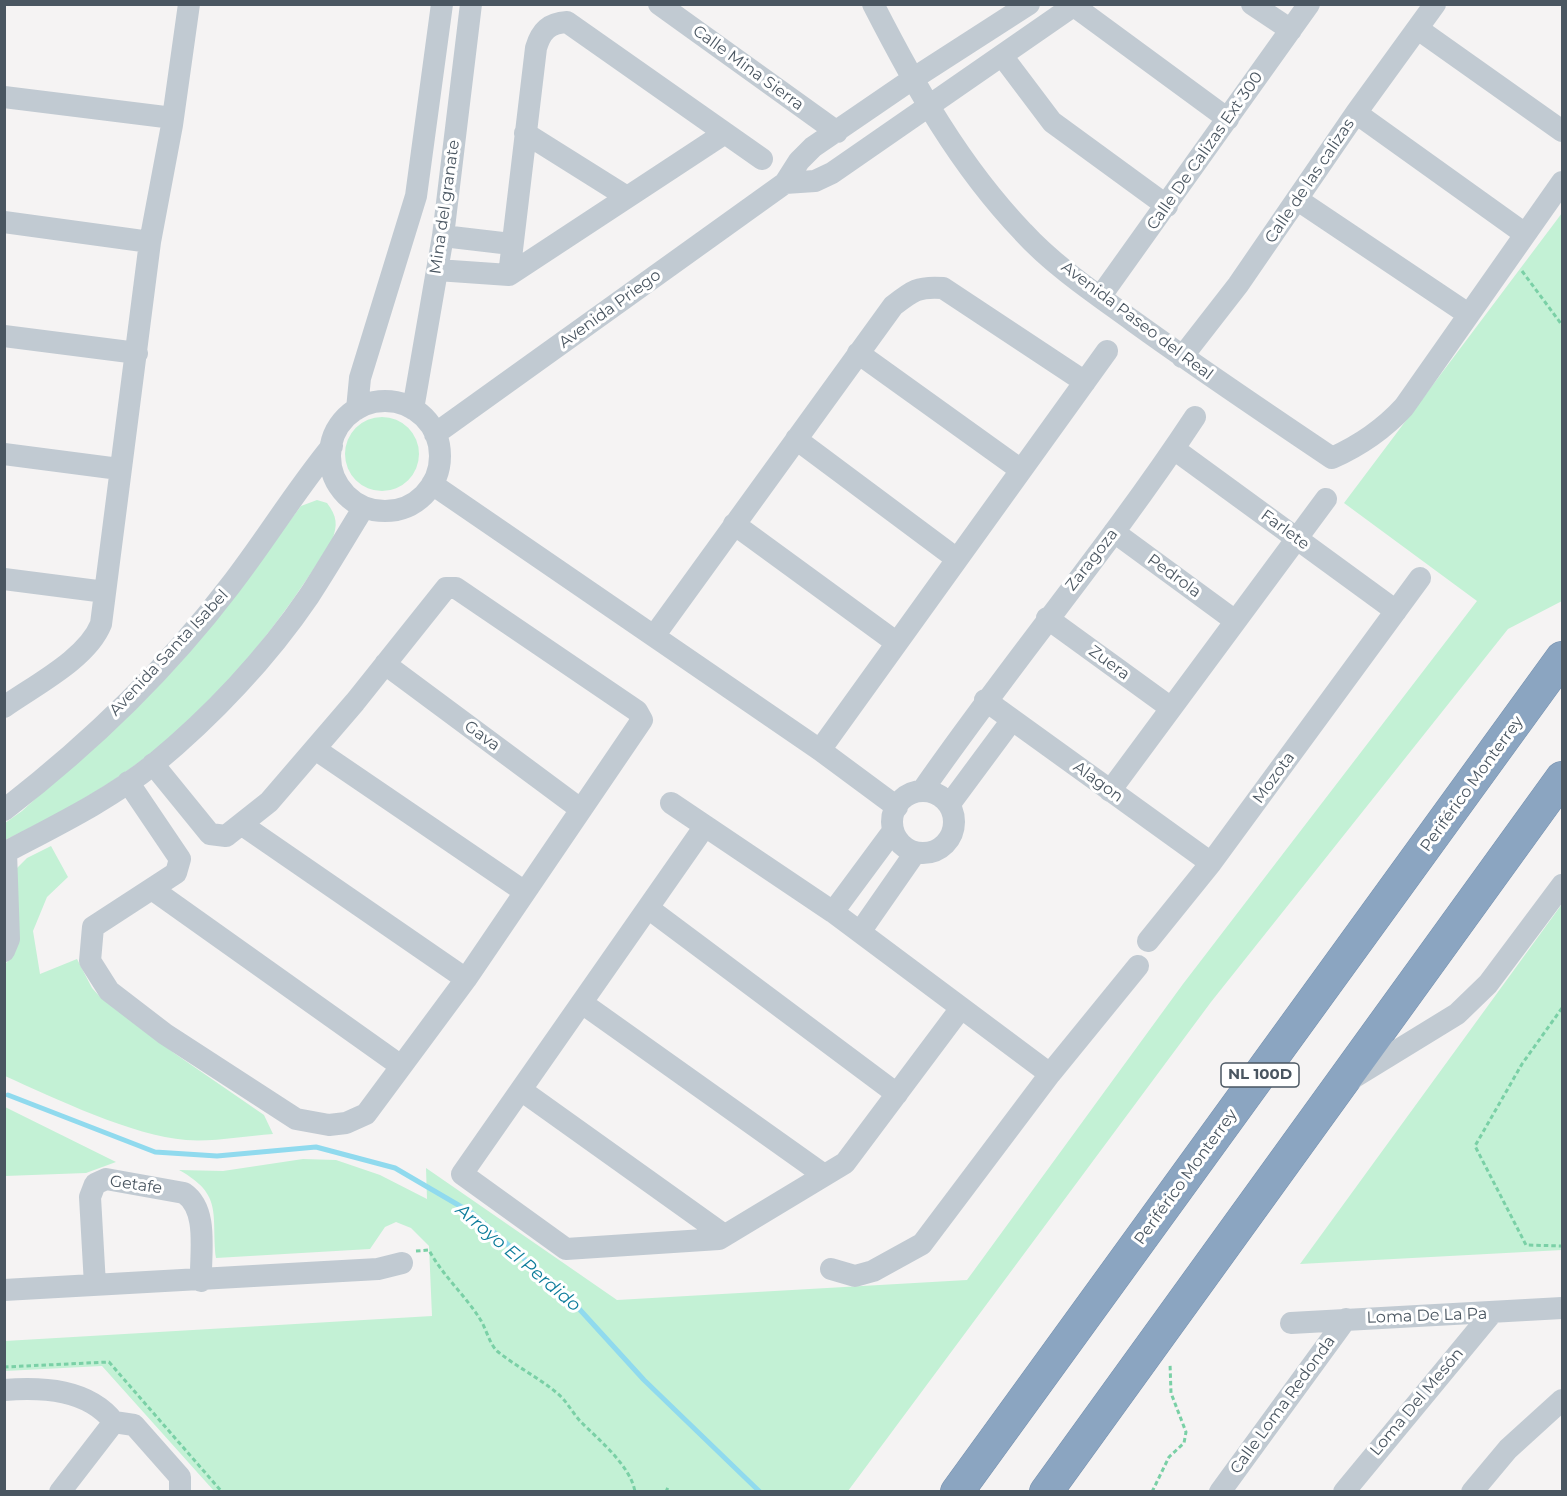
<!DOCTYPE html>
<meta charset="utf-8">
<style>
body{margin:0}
#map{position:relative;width:1567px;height:1496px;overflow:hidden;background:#f5f3f3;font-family:Montserrat,sans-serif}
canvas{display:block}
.frame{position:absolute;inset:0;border:6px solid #4a5661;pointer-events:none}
</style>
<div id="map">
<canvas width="1567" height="1496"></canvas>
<div class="frame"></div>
</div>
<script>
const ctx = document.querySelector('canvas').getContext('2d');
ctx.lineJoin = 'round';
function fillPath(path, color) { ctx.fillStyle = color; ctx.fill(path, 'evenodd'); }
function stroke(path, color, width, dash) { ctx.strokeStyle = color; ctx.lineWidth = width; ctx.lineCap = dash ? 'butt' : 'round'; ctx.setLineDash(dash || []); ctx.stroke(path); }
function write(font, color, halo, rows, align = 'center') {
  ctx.font = font + ' Montserrat,sans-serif'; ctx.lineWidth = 6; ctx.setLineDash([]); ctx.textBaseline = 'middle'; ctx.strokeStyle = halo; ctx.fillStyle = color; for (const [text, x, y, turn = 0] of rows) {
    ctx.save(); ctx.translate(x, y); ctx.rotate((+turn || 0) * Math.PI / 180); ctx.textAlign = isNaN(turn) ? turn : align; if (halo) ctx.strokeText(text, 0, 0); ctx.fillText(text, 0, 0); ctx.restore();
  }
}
const green = new Path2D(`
 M 1562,213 L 1562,601 L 1508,629 L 1211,1002 L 848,1491 L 214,1491 L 102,1366 L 5,1371 L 5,1341 L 432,1316 L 429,1246 L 411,1228 L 396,1222 L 385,1227 L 370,1249 L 216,1258 C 211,1214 224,1195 179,1170 L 223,1171 L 303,1159 L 336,1160 L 380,1175 L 427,1199 L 426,1168 L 617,1300 L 967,1280 L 1183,984 L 1477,601 L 1344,503 Z
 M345 454a37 37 0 1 1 74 0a37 37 0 1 1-74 0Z
 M 317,500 L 327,503 C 337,516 338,525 332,540 C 283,620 221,700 146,757 C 103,790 53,817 5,840 L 5,823 L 22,811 L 112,729 L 238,589 L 301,506 Z
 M 51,846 L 68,877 L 47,897 L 33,931 L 40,974 L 77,959 L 92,988 L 101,998 L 174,1053 L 264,1115 L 273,1134 C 245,1136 214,1142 186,1140 C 133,1136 54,1098 5,1076 L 5,964 L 13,956 L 15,870 L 27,858 Z
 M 1562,904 L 1562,1250 L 1300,1264 Z
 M 5,1107 L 116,1162 L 86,1173 L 5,1176 Z`);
const stream = new Path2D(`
 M 8,1095 L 155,1152 L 217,1156 L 316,1147 L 395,1168 L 472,1213 L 572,1301 L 644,1380 L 760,1492`);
const path = new Path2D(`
 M 1522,271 L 1562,325
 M 1562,1008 L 1522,1064 L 1475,1146 L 1526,1245 L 1562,1246
 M 416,1251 L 429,1250 C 442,1275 465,1295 480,1319 C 486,1328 489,1343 497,1351 C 515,1366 538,1377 557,1393 C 566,1400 572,1412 580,1421 C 598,1439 631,1466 635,1492
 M 4,1367 L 109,1362 L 222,1492
 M 666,1492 L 668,1487
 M 1152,1492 L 1169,1457 L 1184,1443 L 1186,1432 L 1171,1393 L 1170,1363`);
const minor = new Path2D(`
 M 659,4 L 837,132
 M 873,4 C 915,86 959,165 1023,232 C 1054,266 1096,294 1133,321 C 1198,368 1265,413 1332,458 C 1361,445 1383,430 1404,407 L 1562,182
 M 1252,4 L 1291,30
 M 1074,6 L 1228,119
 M 1418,29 L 1562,131
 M 1003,57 L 1052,122 L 1167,206
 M 4,97 L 173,118
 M 1356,113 L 1525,234
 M 525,133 L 627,197
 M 785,183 L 815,181 L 832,173 L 1076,4
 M 1298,200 L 1468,314
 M 4,222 L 150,242
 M 443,236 L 511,244
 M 437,270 L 509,275 L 725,133
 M 509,275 L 536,48 C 541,31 549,23 567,22 L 762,159
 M 1100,297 L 1309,4
 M 4,336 L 137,353
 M 858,353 L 1021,470
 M 1182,357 L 1238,285 L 1356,113 L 1435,4
 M330 456a55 55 0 1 1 110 0a55 55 0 1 1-110 0Z
 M 357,409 L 360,378 L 416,196 L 442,4
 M 413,409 L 443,236 L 471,4
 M 435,434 L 785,183 L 799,161 L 813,147 L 911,80 L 1029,4
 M 796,439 L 957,559
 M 1174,449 L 1396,611
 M 4,454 L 119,469
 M 432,484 L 820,750 L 897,807
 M 734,524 L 897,643
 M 1114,532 L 1234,620
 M 4,579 L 105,592
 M 1047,618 L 1171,708
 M 654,636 L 893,306 C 912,291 918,286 943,288 L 1085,382
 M 385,664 L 579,808
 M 985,700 L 1211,863
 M 4,707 C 35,685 87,659 101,624 L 150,242 L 172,125 L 189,4
 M 315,749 L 525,892
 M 820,750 L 1107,351
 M 128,782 L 180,859 L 176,873 L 93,927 L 90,961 L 109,991 L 165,1034 L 296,1119 L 329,1125 L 346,1123 L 366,1114 L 466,979 L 642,720 L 637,711 L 456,588 L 446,588 L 355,702 L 269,802 L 226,836 L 210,834 L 153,764
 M 922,791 C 1010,664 1110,546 1195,417
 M 1110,791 L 1326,499
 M892 822a31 31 0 1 1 62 0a31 31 0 1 1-62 0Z
 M 671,803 L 833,912 L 1050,1074
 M 949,805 L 1012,720
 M 4,810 C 87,746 167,669 230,586 C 265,541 295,491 332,446
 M 241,824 L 466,979
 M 705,826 L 462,1174 L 566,1249 L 719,1239 L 845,1163 L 961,1008
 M 4,853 C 55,826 109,800 154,764 C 211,717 267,658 309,596 C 328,567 346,536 364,507
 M 152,889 L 401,1066
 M 648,908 L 897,1094
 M 833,912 L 893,831
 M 860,932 L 915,853
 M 1148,941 L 1211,863 L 1420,578
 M 4,951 L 9,939 L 6,852
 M 582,1003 L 824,1175
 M 1351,1079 L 1457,1014 L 1488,984 L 1562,885
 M 521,1090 L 724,1235
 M 831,1269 L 855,1276 L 873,1271 L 922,1244 L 1050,1074 L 1138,966
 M 95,1285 L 90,1197 L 95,1184 L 106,1179 L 184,1193 C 209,1210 200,1253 201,1281
 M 4,1290 L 378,1269 L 402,1263
 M 1291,1323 L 1562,1308
 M 4,1390 C 43,1387 88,1389 114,1422 L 60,1492
 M 114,1422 L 134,1425 L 180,1477 L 180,1492
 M 1220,1492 L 1346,1319
 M 1344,1492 L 1491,1314
 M 1472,1492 L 1508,1449 L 1562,1400`);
const highway = new Path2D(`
 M 957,1492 L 1562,658
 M 1046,1492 L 1562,778`);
const shields = [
 [1260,1075,78]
];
const shieldNames = [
 ["NL 100D",1260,1075]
];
const streetNames = [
 ["Calle Mina Sierra",748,68,36],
 ["Calle De Calizas Ext 300",1205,151,-55],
 ["Calle de las calizas",1310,181,-56],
 ["Mina del granate",445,207,-82],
 ["Avenida Priego",610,309,-36],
 ["Avenida Paseo del Real",1137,321,37],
 ["Farlete",1285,530,36],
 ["Zaragoza",1092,560,-52],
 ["Pedrola",1174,576,36],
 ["Avenida Santa Isabel",169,653,-47],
 ["Zuera",1109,663,36],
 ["Gava",482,736,36],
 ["Mozota",1274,778,-54],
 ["Alagon",1098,782,36],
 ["Periférico Monterrey",1472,784,-54],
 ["Periférico Monterrey",1186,1177,-54],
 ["Getafe",136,1185,8],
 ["Loma De La Pa",1427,1316,-2],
 ["Loma Del Mesón",1417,1402,-50],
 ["Calle Loma Redonda",1283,1405,-54]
];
const waterNames = [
 ["Arroyo El Perdido",518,1258,40]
];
fillPath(green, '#c3f1d5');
stroke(stream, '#90daee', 5);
stroke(highway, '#7690ad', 34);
stroke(path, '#7ad0a6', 3, [4.5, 3]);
stroke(minor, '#c1cad2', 22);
stroke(highway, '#8ba5c1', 33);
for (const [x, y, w] of shields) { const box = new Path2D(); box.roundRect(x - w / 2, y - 12, w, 24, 4.5); ctx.fillStyle = '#fff'; ctx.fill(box); stroke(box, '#4a5661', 1.5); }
write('bold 15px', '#4a5661', null, shieldNames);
write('16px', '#4a5661', '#fff', streetNames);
write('italic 18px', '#0c7c9b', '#fff', waterNames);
</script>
